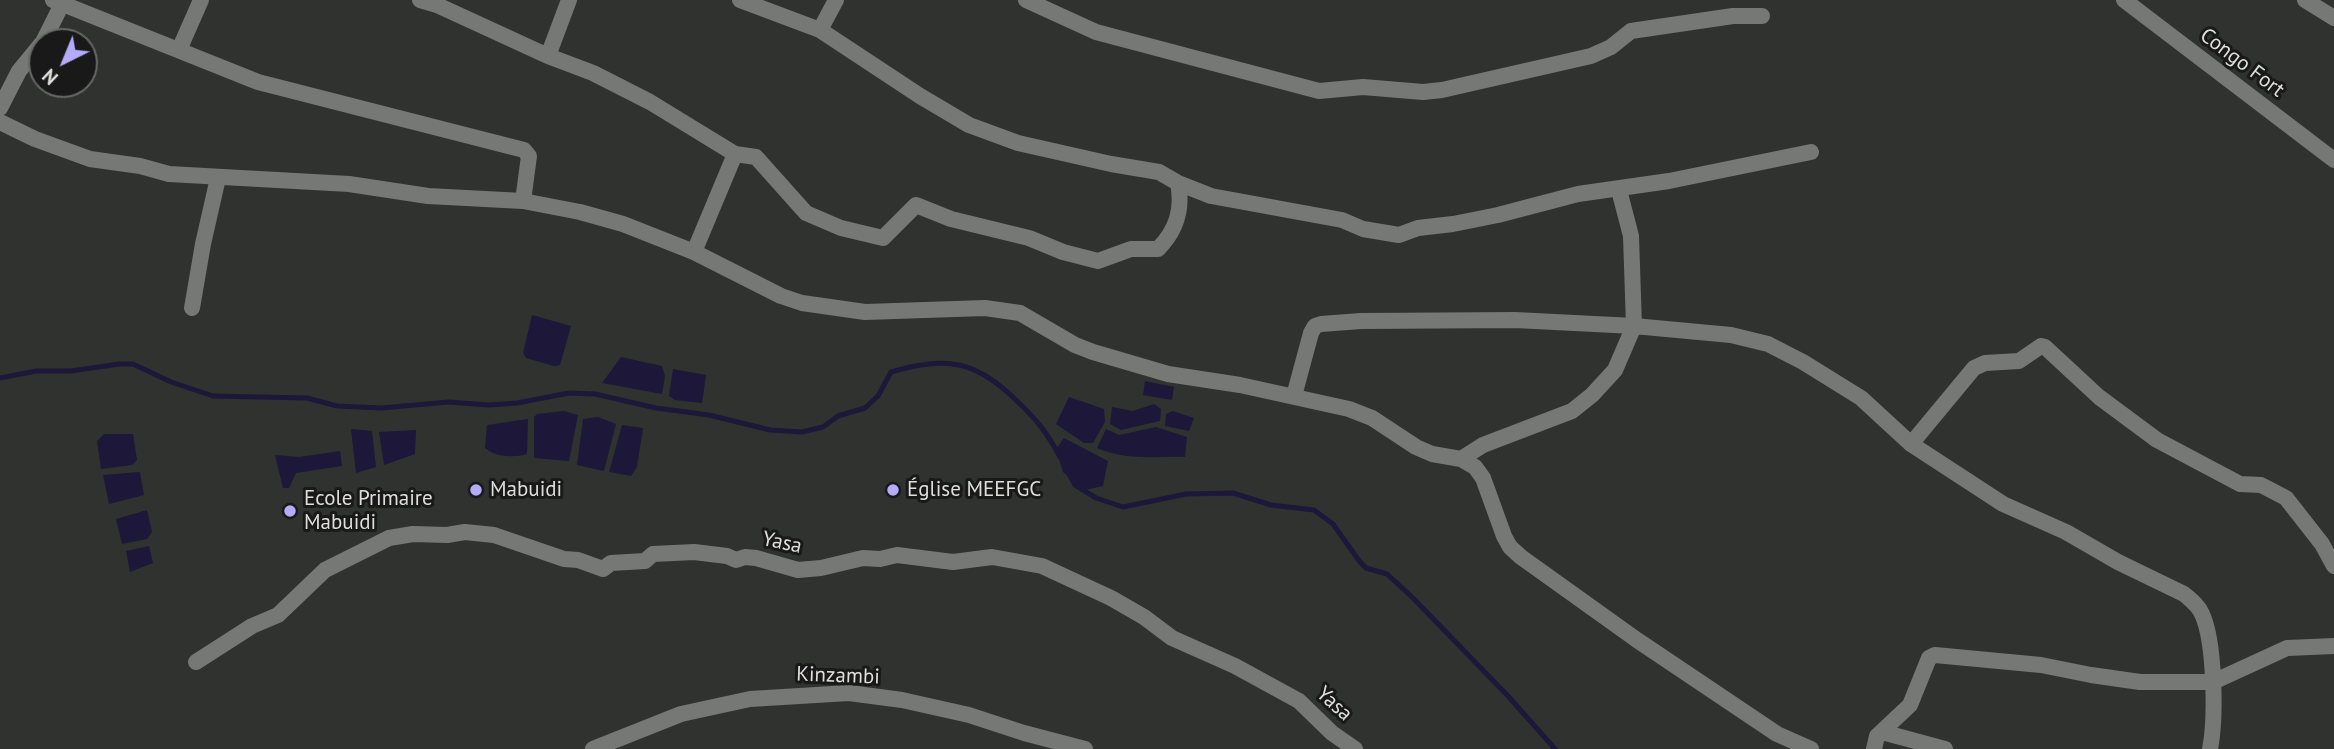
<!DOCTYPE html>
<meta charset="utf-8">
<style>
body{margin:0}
#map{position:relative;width:2334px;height:749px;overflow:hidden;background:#30322f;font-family:"PT Sans",sans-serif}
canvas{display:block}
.north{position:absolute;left:28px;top:28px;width:70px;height:70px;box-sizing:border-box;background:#181918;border:2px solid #676867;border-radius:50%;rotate:223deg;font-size:19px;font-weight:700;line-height:28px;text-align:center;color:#dedfdd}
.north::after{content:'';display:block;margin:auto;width:24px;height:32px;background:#b4acf9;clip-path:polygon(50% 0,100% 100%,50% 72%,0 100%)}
</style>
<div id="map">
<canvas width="2334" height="749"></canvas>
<div class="north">N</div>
</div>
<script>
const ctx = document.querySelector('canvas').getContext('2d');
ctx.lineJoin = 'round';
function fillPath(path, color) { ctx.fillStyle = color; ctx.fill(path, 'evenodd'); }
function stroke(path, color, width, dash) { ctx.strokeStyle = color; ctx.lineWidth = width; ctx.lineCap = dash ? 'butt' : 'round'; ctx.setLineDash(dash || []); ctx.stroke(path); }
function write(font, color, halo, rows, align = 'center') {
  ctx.font = font + ' "PT Sans",sans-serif'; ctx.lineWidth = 6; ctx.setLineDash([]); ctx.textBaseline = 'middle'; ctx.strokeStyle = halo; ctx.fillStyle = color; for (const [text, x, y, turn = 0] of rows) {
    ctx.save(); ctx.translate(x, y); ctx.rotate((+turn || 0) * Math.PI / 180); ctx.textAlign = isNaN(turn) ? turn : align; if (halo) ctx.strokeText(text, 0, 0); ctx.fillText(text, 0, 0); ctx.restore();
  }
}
const water = new Path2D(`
 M 532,315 L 571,326 L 560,365 L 554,366 L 526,358 L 523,353 Z
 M 621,357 L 662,366 L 665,376 L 662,394 L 602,383 Z
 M 673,369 L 706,375 L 702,403 L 675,400 L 669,396 Z
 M 1145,381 L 1174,387 L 1172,400 L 1143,395 Z
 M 1069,397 L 1104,409 L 1105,422 L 1093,443 L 1084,443 L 1056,424 Z
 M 1154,404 L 1161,409 L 1160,421 L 1121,430 L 1110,424 L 1112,407 L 1133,411 Z
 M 564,411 L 578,415 L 569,461 L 534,458 L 534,417 L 537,414 Z
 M 1173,411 L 1194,418 L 1189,431 L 1165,426 L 1166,414 Z
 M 598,417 L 616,424 L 604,471 L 577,465 L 583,419 Z
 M 528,419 L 527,454 C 513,458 496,457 485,448 L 487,425 Z
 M 622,425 L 643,428 L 637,467 L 631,476 L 609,472 Z
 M 1156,427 L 1187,437 L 1185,457 C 1153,456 1127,461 1097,448 L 1106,429 L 1119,435 Z
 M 351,429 L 372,431 L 376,467 L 356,473 Z
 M 416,430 L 415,454 L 384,465 L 379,432 Z
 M 104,434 L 133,434 L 137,460 L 132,465 L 101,469 L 97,441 Z
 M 1064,438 L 1108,461 L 1103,486 L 1085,490 L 1063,472 L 1056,449 Z
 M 340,451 L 342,466 L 296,473 L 289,488 L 283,488 L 275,455 L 299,457 Z
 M 140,472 L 144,495 L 109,504 L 103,475 Z
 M 147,510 L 152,532 L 147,539 L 122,544 L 116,519 Z
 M 149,546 L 153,563 L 130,572 L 126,551 Z`);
const stream = new Path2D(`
 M 0,378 L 36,371 L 71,371 L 119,364 L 133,364 L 171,382 L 213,396 L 307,398 L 337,406 L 382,408 L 448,402 L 489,405 L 517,403 L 569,393 L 595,394 L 656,408 L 709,415 L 770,430 L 802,432 L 823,427 L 838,416 L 865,408 L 878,396 L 891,372 C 948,356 976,360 1018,402 C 1037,420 1048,434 1060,457
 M 1068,472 L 1075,485 L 1096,498 L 1123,507 L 1186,494 L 1233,493 L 1271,505 L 1314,510 L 1333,524 L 1360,562 L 1366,568 L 1387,574 L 1413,598 L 1508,696 L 1555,749`);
const street = new Path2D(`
 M 53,0 L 258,82 L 524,150 L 529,156 L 523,201
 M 420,0 L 437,5 L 548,56 L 593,73 L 650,102 L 735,154 L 756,157 L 806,213 L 841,228 L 883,238 L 916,205 L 951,219 L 1029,238 L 1063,252 L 1098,261 L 1131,249 L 1158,249 C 1177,230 1183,209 1178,183
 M 740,0 L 820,30 L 920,96 L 969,125 L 1018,143 L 1111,164 L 1159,172 L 1178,183 L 1211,196 L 1342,220 L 1363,229 L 1399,235 L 1418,228 L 1453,224 L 1498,215 L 1578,194 L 1669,181 L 1811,152
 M 1026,0 L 1096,32 L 1319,91 L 1363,87 L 1423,92 L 1442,90 L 1591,56 L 1611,47 L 1631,31 L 1733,16 L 1762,16
 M 2124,0 L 2334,160
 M 2305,0 L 2334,18
 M 820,30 L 836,0
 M 43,42 L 62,4
 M 179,50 L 201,0
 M 548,56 L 569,0
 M 0,108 L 19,71 L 42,43
 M 0,122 L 35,139 L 90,159 L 140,166 L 169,174 L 349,184 L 428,196 L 523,201 L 580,212 L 623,224 L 694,252 L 781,296 L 802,303 L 865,312 L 985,308 L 1020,313 L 1075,345 L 1093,352 L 1168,374 L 1240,385 L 1349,409 L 1372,418 L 1416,447 L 1432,454 L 1461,459 L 1475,467 L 1483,478 L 1504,536 L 1510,547 L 1521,557 L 1637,640 L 1777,734 L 1811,749
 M 694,252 L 735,154
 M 192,308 L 203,244 L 218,178
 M 1294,396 L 1311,333 L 1315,326 L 1321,324 L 1361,321 L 1515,320 L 1634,326 L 1731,335 L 1768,344 L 1803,362 L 1861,398 L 1911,444 L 2003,504 L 2066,532 L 2118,562 L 2184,594 C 2191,600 2199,606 2202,614 C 2215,642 2216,719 2210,749
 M 1911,444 L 1974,368 L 1985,363 L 2019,361 L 2041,346 L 2045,347 L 2099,397 L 2157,440 L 2240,484 L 2261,485 L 2286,498 L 2322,544 L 2334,566
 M 1461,459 L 1483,445 L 1572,411 L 1592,395 L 1615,370 L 1634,326 L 1631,236 L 1619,190
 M 196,662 L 252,626 L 278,615 L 325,570 L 389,538 L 413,534 L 447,535 L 465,532 L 494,535 L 564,559 L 578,560 L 603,569 L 611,563 L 645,561 L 653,554 L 694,552 L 727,556 L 736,560 L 745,557 L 756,558 L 798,570 L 821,568 L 863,558 L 880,559 L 897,555 L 953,562 L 992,557 L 1042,566 L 1111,598 L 1144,617 L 1172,638 L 1235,666 L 1299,701 L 1332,733 L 1355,749
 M 1882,732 L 1945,749
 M 593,749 L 681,714 L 750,699 L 849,693 L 902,700 L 969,715 L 1024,733 L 1085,749
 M 1874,749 L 1877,736 L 1910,705 L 1929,658 L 1935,655 L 2041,665 L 2091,675 L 2140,682 L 2213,682 L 2287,648 L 2334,646`);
const markers = [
 [476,490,7,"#b4acf9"],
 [893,490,7,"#b4acf9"],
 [290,511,7,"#b4acf9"]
];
const streetNames = [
 ["Congo Fort",2242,63,37],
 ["Yasa",782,543,12],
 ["Kinzambi",838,676,2],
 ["Yasa",1334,704,42]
];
const poiNames = [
 ["Mabuidi",490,490],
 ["Église MEEFGC",907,490],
 ["Ecole Primaire",304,499],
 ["Mabuidi",304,523]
];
fillPath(water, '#1d1739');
stroke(stream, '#1d1739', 5);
stroke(street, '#757874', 16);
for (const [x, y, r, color] of markers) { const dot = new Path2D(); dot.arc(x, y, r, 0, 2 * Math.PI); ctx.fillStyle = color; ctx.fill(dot); stroke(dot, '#181918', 2.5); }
write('21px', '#dedfdd', '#181918', streetNames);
write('21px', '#dedfdd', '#181918', poiNames, 'left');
</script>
